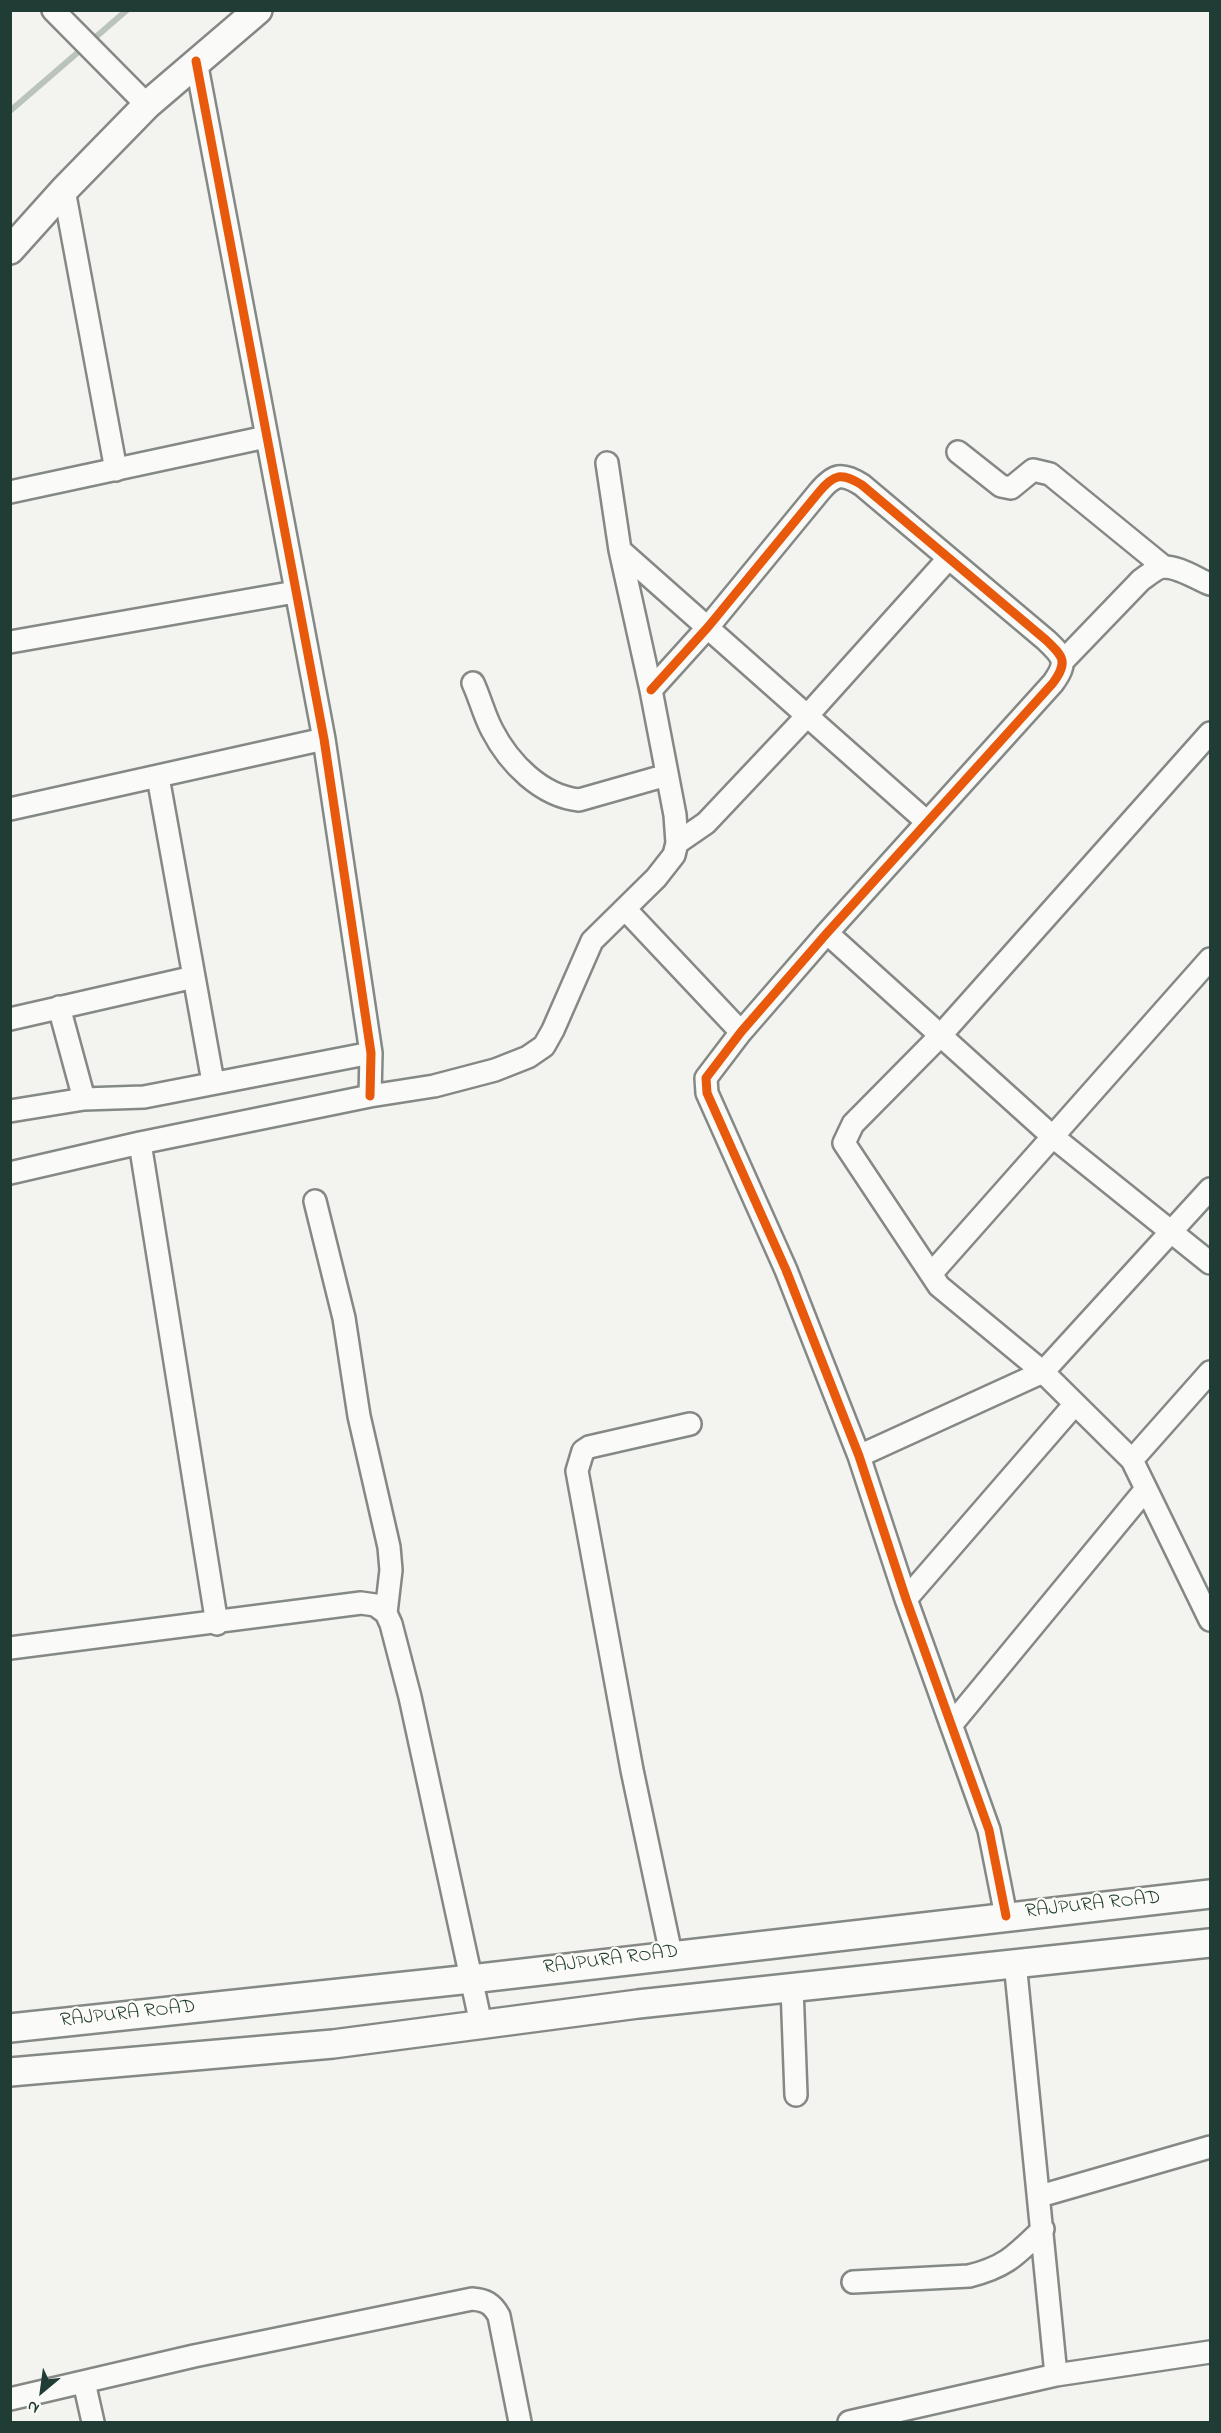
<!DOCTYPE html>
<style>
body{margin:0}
#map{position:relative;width:1221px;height:2433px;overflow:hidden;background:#f3f3f0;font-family:"Indie Flower",sans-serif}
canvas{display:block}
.frame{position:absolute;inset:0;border:12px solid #1f3d34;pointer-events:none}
.north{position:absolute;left:12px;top:2361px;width:60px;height:60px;-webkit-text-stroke:4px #fdfcf7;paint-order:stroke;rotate:209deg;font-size:16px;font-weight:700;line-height:24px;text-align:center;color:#1f3d34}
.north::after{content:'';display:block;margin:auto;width:21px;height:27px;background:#1f3d34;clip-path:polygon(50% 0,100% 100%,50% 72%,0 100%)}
</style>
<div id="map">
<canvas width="1221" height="2433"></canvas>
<div class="frame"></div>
<div class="north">N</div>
</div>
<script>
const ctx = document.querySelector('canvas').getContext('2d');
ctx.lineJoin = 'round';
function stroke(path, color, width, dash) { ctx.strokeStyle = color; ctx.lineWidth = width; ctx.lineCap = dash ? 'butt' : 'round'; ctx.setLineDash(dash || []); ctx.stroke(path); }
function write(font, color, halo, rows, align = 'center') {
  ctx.font = font + ' "Indie Flower",sans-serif'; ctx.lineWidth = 4.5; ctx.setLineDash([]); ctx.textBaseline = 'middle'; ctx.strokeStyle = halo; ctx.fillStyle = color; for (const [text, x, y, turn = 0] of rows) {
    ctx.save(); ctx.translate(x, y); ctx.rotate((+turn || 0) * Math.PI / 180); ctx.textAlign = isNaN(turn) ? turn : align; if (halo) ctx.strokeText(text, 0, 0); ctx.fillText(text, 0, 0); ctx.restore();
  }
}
const stream = new Path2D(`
 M 10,111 L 127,10`);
const minor = new Path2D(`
 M 53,10 L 147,105
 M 196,61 L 324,739 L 371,1053 L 370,1096
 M 64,190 L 116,470
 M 958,452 L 1001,486 L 1011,488 L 1033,470 L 1050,474 L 1164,567
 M 10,492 L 266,437
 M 620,550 L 927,822
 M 10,642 L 295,592
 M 1063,661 L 1141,580 C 1147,576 1156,568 1163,567 C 1178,566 1197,579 1210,584
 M 473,683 C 480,698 484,715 492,730 C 509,763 541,796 579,800 L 667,775
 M 651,690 L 708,627 L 819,492 C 834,474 842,472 862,485 L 1046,640 C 1064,657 1068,662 1053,683 L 827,933 L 741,1032 L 706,1078 L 707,1093 L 786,1270 L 859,1456 L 906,1599 L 989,1830 L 1006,1916
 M 1210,733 L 940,1036 L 853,1124 L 844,1143 L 939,1286 L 1043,1372 L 1132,1460 L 1210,1620
 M 158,777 L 213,1082
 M 10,809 L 324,739
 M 677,843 L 706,823 L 807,716 L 948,559
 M 626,910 L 741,1032
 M 827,933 L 1052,1136 L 1210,1263
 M 59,1007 L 84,1099
 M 10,1019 L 194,977
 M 10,1111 L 84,1099 L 144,1097 L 371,1053
 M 140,1143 L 217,1624
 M 10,1173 L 140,1143 L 370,1096 L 434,1086 L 495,1070 L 528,1057 L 544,1046 L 553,1030 L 592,941 L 656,878 L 674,855 L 677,843 L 675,815 L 651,690 L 620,550 L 607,463
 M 315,1201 L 344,1318 L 359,1416 L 389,1547 L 391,1570 L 386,1613
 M 931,1274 L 1210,959
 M 859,1456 L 1043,1372 L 1210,1189
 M 1132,1460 L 1210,1372
 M 906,1599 L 1075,1404
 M 10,1648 L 361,1603 L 375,1605 L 386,1613 L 391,1624 L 410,1697 L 481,2024
 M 952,1724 L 1146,1489
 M 671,1954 L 632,1770 L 577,1471 L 583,1451 L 589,1447 L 690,1424
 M 1015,1962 L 1056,2375
 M 792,1987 L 796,2095
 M 1040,2196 L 1210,2147
 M 853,2282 L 969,2276 C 1006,2267 1016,2255 1043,2229
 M 84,2382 L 93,2422
 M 10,2399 L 194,2356 L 472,2299 C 485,2300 492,2303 499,2316 L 520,2422
 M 849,2422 L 1056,2375 L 1210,2352`);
const major = new Path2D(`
 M 10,250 L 64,190 L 147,105 L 258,10
 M 10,2028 L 471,1979 L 1210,1894
 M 10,2072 L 333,2044 L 638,2004 L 1210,1943`);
const cycleway = new Path2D(`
 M 196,61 L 324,739 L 371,1053 L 370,1096
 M 651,690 L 708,627 L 819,492 C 834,474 842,472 862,485 L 1046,640 C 1064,657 1068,662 1053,683 L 827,933 L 741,1032 L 706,1078 L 707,1093 L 786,1270 L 859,1456 L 906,1599 L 989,1830 L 1006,1916`);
const streetNames = [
 ["RAJPURA ROAD",1093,1906,-6],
 ["RAJPURA ROAD",611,1961,-7],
 ["RAJPURA ROAD",128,2015,-6]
];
stroke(stream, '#bbc3bd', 6);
stroke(minor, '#848986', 26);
stroke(major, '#848986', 32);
stroke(minor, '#fafaf8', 21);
stroke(major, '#fafaf8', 27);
stroke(cycleway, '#e8590c', 9);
write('20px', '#1f3d34', '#fdfcf7', streetNames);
</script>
